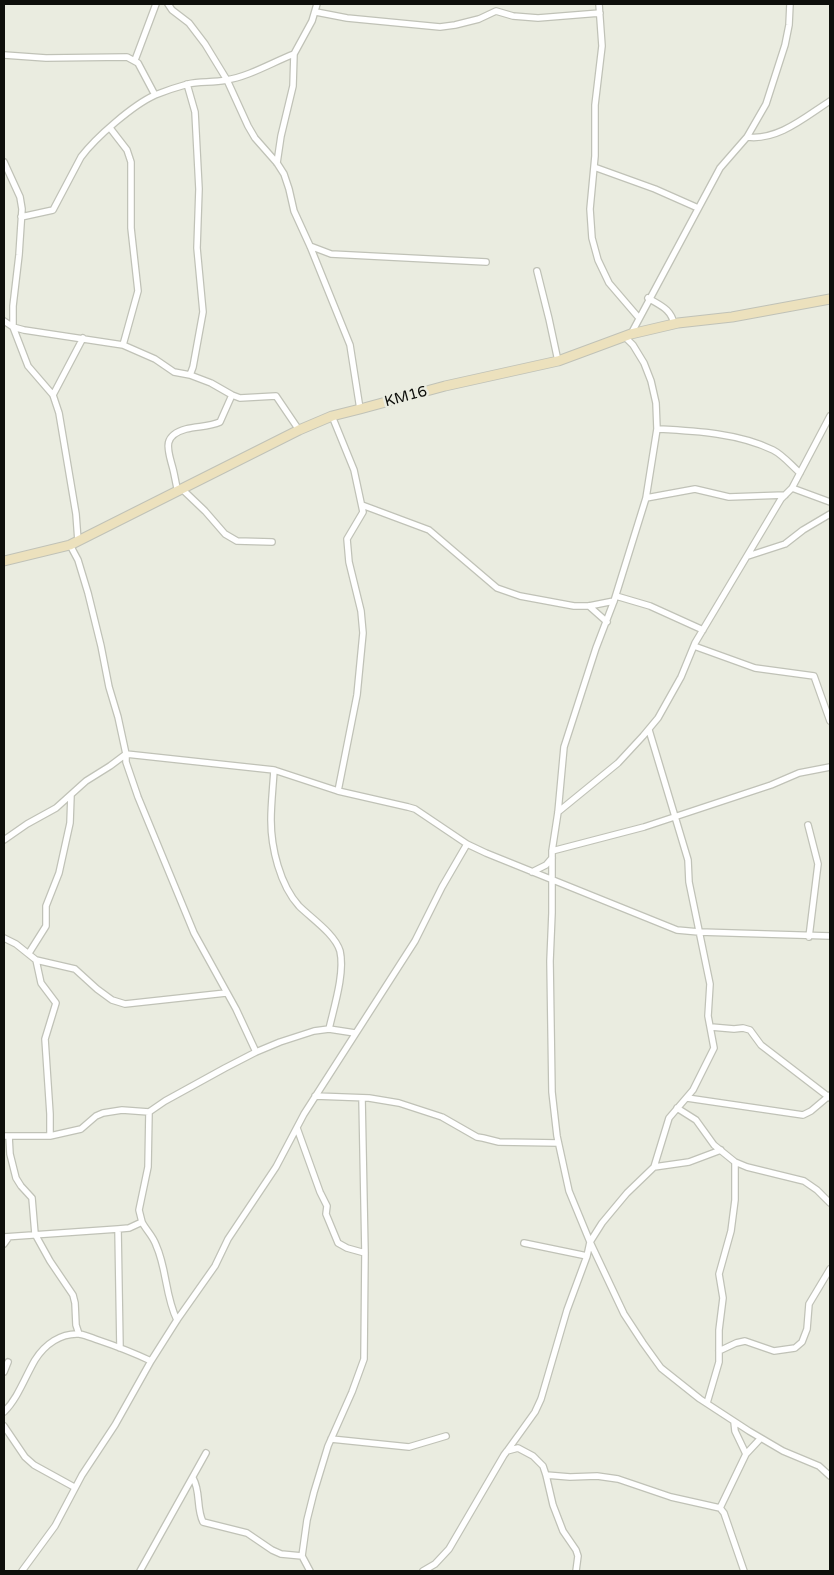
<!DOCTYPE html>
<style>
body{margin:0}
#map{position:relative;width:834px;height:1575px;overflow:hidden;background:#eaece0;font-family:"Varela Round",sans-serif}
canvas{display:block}
.frame{position:absolute;inset:0;border:5px solid #0e0f0b;pointer-events:none}
</style>
<div id="map">
<canvas width="834" height="1575"></canvas>
<div class="frame"></div>
</div>
<script>
const ctx = document.querySelector('canvas').getContext('2d');
ctx.lineJoin = 'round';
function stroke(path, color, width, dash) { ctx.strokeStyle = color; ctx.lineWidth = width; ctx.lineCap = dash ? 'butt' : 'round'; ctx.setLineDash(dash || []); ctx.stroke(path); }
function write(font, color, halo, rows, align = 'center') {
  ctx.font = font + ' "Varela Round",sans-serif'; ctx.lineWidth = 5; ctx.setLineDash([]); ctx.textBaseline = 'middle'; ctx.strokeStyle = halo; ctx.fillStyle = color; for (const [text, x, y, turn = 0] of rows) {
    ctx.save(); ctx.translate(x, y); ctx.rotate((+turn || 0) * Math.PI / 180); ctx.textAlign = isNaN(turn) ? turn : align; if (halo) ctx.strokeText(text, 0, 0); ctx.fillText(text, 0, 0); ctx.restore();
  }
}
const street = new Path2D(`
 M 168,4 L 172,10 L 189,23 L 205,44 L 227,80 L 248,126 L 255,138 L 277,163 L 284,174 L 289,189 L 294,211 L 310,246 L 350,345 L 360,409
 M 599,4 L 602,46 L 595,105 L 595,156 L 590,209 L 592,238 L 598,260 L 609,283 L 639,318
 M 316,12 L 347,18 L 440,27 L 455,25 L 479,19 L 496,11 L 513,16 L 538,18 L 600,13
 M 4,55 L 46,58 L 127,57 L 138,63 L 155,95
 M 135,60 L 156,4
 M 187,84 L 195,112 L 199,189 L 197,248 L 203,312 L 193,367 L 190,375
 M 110,128 L 127,150 L 131,162 L 131,228 L 138,291 L 123,345
 M 747,137 C 778,141 805,117 830,101
 M 4,162 L 20,197 L 22,209 L 19,255 L 13,306 L 13,327 L 28,366 L 53,395 L 59,413 L 76,514 L 78,541
 M 277,163 L 281,136 L 293,86 L 294,54 L 312,21 L 317,4
 M 594,167 L 655,189 L 698,208
 M 21,217 L 53,210 L 81,157 C 96,137 133,105 155,95 C 165,91 177,87 188,84 C 200,81 213,83 226,80 C 248,77 273,62 294,54
 M 310,246 L 331,254 L 486,262
 M 537,271 L 549,319 L 558,361
 M 648,298 C 661,306 671,309 674,324
 M 4,321 L 13,327 L 24,330 L 123,345 L 155,359 L 174,372 L 190,375 L 211,383 L 232,395 L 240,398 L 276,396 L 299,430
 M 631,334 L 720,168 L 747,137 L 766,104 L 785,45 L 789,25 L 790,4
 M 624,336 L 633,345 L 644,363 L 651,381 L 656,403 L 657,429 L 646,498 L 614,601 L 596,648 L 564,747 L 558,812 L 552,851 L 552,913 L 550,961 L 552,1092 L 557,1136 L 569,1191 L 590,1242 L 624,1314 L 643,1343 L 661,1368 L 700,1399 L 749,1431 L 783,1451 L 819,1466 L 830,1476
 M 53,395 L 83,338
 M 332,416 L 354,470 L 363,512 L 347,539 L 349,562 L 361,611 L 363,633 L 357,695 L 338,791
 M 657,429 C 695,431 738,433 773,450 C 783,455 791,465 800,473
 M 792,488 L 830,502
 M 183,490 L 205,511 L 225,534 L 237,541 L 272,542
 M 178,492 C 176,485 175,477 173,469 C 168,450 161,436 186,429 C 197,426 209,427 220,422 L 232,395
 M 646,498 L 695,489 L 729,497 L 785,495
 M 362,505 L 429,530 L 497,588 L 520,596 L 574,606 L 589,606 L 614,601
 M 70,545 L 78,560 L 88,593 L 101,646 L 109,687 L 118,717 L 126,754 L 126,762 L 138,797 L 194,933 L 236,1009 L 256,1052
 M 748,556 L 785,544 L 803,530 L 830,514
 M 616,596 L 650,606 L 703,630
 M 589,606 L 607,622
 M 694,646 L 755,668 L 814,676 L 830,721
 M 649,730 L 688,860 L 689,882 L 710,984 L 708,1016 L 714,1048 L 693,1090 L 669,1118 L 654,1167
 M 274,770 C 273,787 271,804 271,820 C 271,848 280,885 299,906 C 311,918 335,934 340,951 C 345,973 334,1007 329,1029
 M 558,812 L 618,763 L 643,736 L 658,718 L 681,677 L 695,643 L 781,499 L 792,488 L 830,416
 M 808,825 L 818,864 L 809,937
 M 4,840 L 27,824 L 56,808 L 86,781 L 110,766 L 126,754 L 274,770 L 338,791 L 408,807 L 415,809 L 467,844 L 486,853 L 677,930 L 699,932 L 830,936
 M 552,851 L 644,827 L 771,785 L 799,773 L 830,767
 M 532,872 L 546,865 L 552,858
 M 4,938 L 16,944 L 36,960 L 75,969 L 97,989 L 112,1000 L 125,1004 L 226,993
 M 29,953 L 46,926 L 46,906 L 59,873 L 70,823 L 71,795
 M 36,960 L 41,983 L 56,1003 L 45,1039 L 50,1114 L 50,1136
 M 711,1027 L 734,1029 L 743,1028 L 750,1030 L 761,1045 L 830,1098
 M 315,1096 L 369,1098 L 399,1103 L 442,1117 L 477,1137 L 483,1138 L 499,1142 L 558,1143
 M 687,1098 L 803,1115 L 811,1111 L 830,1095
 M 677,1108 L 696,1120 L 714,1145 L 735,1162 L 747,1167 L 804,1181 L 817,1190 L 830,1203
 M 297,1128 L 320,1192 L 327,1206 L 326,1214 L 338,1243 L 347,1248 L 365,1253
 M 4,1136 L 50,1136 L 81,1129 L 96,1116 L 103,1113 L 122,1110 L 149,1112 L 165,1101 L 225,1068 L 256,1052 L 280,1042 L 314,1031 L 329,1029 L 355,1033
 M 9,1136 L 10,1154 L 16,1178 L 21,1186 L 32,1198 L 35,1234 L 50,1261 L 73,1295 L 75,1303 L 76,1325 L 79,1334
 M 142,1222 L 139,1210 L 148,1167 L 149,1112
 M 118,1229 L 120,1348
 M 4,1237 L 118,1229 L 129,1228 L 142,1222 C 146,1230 153,1236 156,1245 C 167,1269 165,1296 177,1320
 M 524,1243 L 587,1256
 M 4,1244 L 9,1237
 M 719,1351 L 736,1343 L 745,1341 L 774,1351 L 795,1348 L 802,1342 L 807,1329 L 809,1304 L 830,1269
 M 4,1372 L 8,1362
 M 707,1403 L 719,1362 L 719,1330 L 723,1298 L 719,1274 L 731,1231 L 735,1200 L 735,1162
 M 4,1412 C 18,1398 25,1377 35,1360 C 45,1344 61,1333 79,1334 C 86,1335 92,1338 98,1340 C 116,1346 134,1353 151,1361
 M 734,1422 L 735,1431 L 746,1454
 M 4,1426 L 25,1457 L 34,1465 L 74,1487
 M 331,1439 L 409,1447 L 446,1436
 M 507,1451 L 535,1412 L 541,1399 L 567,1310 L 587,1256 L 590,1242 L 602,1223 L 627,1193 L 654,1167 L 689,1162 L 721,1150
 M 546,1475 L 570,1477 L 597,1476 L 618,1479 L 671,1497 L 720,1508 L 746,1454 L 760,1439
 M 193,1478 C 201,1492 196,1508 203,1522 L 247,1533 L 272,1550 L 281,1554 L 302,1556
 M 720,1508 L 724,1513 L 744,1571
 M 22,1571 L 55,1526 L 82,1475 L 115,1425 L 151,1361 L 177,1320 L 215,1266 L 228,1239 L 276,1167 L 304,1114 L 415,941 L 442,887 L 467,844
 M 140,1571 L 206,1453
 M 310,1571 L 302,1556 L 307,1520 L 314,1492 L 328,1446 L 352,1392 L 364,1359 L 365,1253 L 362,1098
 M 423,1571 L 435,1564 L 449,1549 L 504,1455 L 507,1451 L 518,1448 L 533,1456 L 543,1466 L 546,1475 L 553,1505 L 563,1531 L 576,1550 L 578,1556 L 576,1571`);
const secondary = new Path2D(`
 M 4,561 L 70,545 L 299,430 L 332,416 L 360,409 L 445,386 L 558,361 L 631,334 L 678,323 L 732,317 L 830,299`);
const streetNames = [
 ["KM16",406,397,-15]
];
stroke(street, '#c0c2b7', 8);
stroke(secondary, '#c0c2b7', 11);
stroke(street, '#fff', 5.5);
stroke(secondary, '#ece1bd', 9);
write('15px', '#0e0f0b', '#eaece0', streetNames);
</script>
